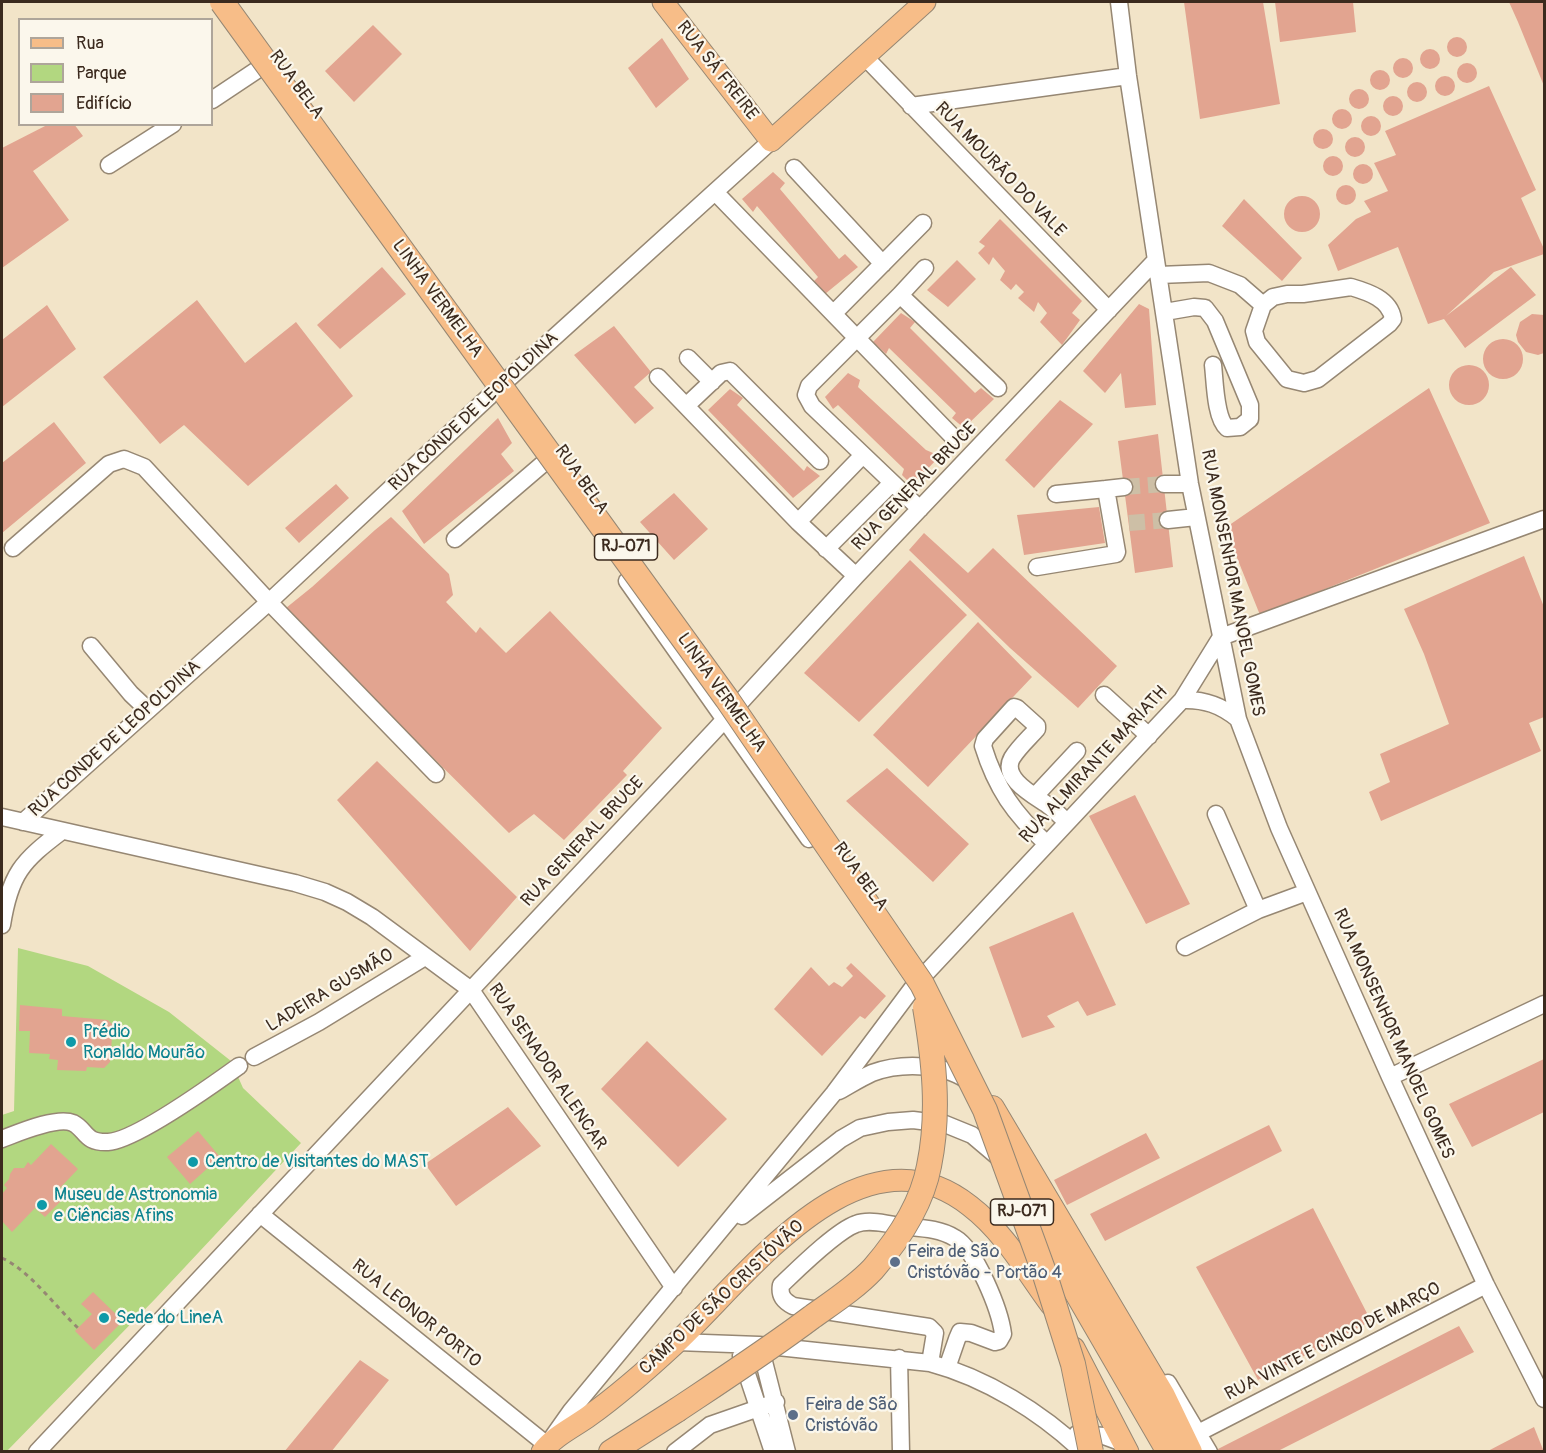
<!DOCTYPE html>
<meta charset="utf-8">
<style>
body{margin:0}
#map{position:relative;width:1546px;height:1453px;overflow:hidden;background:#f2e4c8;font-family:Pangolin,sans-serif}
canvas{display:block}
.frame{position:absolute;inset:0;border:3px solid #3b2a1e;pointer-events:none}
.legend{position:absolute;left:18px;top:18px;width:195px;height:108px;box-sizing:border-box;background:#fbf7ec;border:2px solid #aea59a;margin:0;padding:8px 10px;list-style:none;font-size:18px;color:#3b2a1e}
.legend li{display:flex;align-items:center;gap:12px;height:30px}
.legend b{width:30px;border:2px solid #aea59a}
</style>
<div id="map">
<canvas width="1546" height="1453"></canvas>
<div class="frame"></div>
<ul class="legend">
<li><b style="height:8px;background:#f7bd88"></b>Rua</li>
<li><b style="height:16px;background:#b2d780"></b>Parque</li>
<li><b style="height:16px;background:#e2a490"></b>Edifício</li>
</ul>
</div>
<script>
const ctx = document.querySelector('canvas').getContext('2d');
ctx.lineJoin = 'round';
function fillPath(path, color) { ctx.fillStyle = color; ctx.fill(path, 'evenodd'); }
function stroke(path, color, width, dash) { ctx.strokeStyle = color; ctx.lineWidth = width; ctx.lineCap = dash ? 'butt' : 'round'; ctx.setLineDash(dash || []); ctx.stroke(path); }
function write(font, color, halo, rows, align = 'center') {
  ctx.font = font + ' Pangolin,sans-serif'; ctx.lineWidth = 4.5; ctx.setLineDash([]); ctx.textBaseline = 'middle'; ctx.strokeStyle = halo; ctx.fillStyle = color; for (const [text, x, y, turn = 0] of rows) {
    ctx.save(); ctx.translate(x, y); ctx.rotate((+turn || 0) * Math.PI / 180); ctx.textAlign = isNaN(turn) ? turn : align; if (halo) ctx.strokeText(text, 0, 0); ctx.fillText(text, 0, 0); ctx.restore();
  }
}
const green = new Path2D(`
 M 18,948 L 88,966 L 169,1012 L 231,1061 L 243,1088 L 301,1143 L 156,1298 L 6,1452 L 2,1451 L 2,1115 L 14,1111 Z`);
const building = new Path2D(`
 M 1184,2 L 1263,2 L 1280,104 L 1200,119 Z
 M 1275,2 L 1353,2 L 1356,32 L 1280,42 Z
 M 1509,2 L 1544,2 L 1544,86 L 1518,22 Z
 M 373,25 L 402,54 L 354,102 L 325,71 Z
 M1447 47a10 10 0 1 1 20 0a10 10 0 1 1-20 0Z
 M 662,38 L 689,79 L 656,108 L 628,68 Z
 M1420 59a10 10 0 1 1 20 0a10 10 0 1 1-20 0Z
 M1393 68a10 10 0 1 1 20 0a10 10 0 1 1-20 0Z
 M1457 73a10 10 0 1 1 20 0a10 10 0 1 1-20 0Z
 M1370 80a10 10 0 1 1 20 0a10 10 0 1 1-20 0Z
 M1435 86a10 10 0 1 1 20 0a10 10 0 1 1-20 0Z
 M1407 92a10 10 0 1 1 20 0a10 10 0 1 1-20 0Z
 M 1489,86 L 1536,190 L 1521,198 L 1544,249 L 1544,254 L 1494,272 L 1446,316 L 1511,267 L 1536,295 L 1465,348 L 1444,319 L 1428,324 L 1398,247 L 1338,271 L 1328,245 L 1356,219 L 1371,212 L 1364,201 L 1388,191 L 1374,163 L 1396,155 L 1385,131 Z
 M1349 99a10 10 0 1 1 20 0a10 10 0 1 1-20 0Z
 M1383 106a10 10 0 1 1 20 0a10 10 0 1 1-20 0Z
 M1332 119a10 10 0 1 1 20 0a10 10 0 1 1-20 0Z
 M1361 126a10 10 0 1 1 20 0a10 10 0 1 1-20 0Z
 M 49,124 L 74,124 L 83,136 L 33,171 L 69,220 L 2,268 L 2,148 Z
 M1313 139a10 10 0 1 1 20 0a10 10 0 1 1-20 0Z
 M1345 147a10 10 0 1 1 20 0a10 10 0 1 1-20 0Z
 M1323 166a10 10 0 1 1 20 0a10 10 0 1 1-20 0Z
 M1353 174a10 10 0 1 1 20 0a10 10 0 1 1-20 0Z
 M 773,172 L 785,183 L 780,189 L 839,259 L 845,254 L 858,267 L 825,294 L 813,282 L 818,277 L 757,206 L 753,212 L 742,199 Z
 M1336 195a10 10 0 1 1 20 0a10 10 0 1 1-20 0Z
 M1284 214a18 18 0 1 1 36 0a18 18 0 1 1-36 0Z
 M 1244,199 L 1302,258 L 1282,281 L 1222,226 Z
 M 1000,219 L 1082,301 L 1072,313 L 1080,320 L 1062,345 L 1040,322 L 1047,313 L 1038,302 L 1034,312 L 1018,298 L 1024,292 L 1016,284 L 1011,290 L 1000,280 L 1005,271 L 993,257 L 989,265 L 978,253 L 985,246 L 979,242 Z
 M 957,260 L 976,279 L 948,307 L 927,290 Z
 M 382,267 L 406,294 L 340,349 L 317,325 Z
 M 197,300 L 245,363 L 296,322 L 353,396 L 248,486 L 184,425 L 160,444 L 103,377 Z
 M 1139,304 L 1149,309 L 1156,405 L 1125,408 L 1121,373 L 1105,393 L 1083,371 Z
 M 47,305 L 76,349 L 2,407 L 2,340 Z
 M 901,313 L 915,322 L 910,328 L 975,393 L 981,388 L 994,399 L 964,428 L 952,418 L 956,413 L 889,348 L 886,354 L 873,342 Z
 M 1532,314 L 1544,315 L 1544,353 L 1538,355 L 1526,352 L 1518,342 L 1516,335 L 1520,322 Z
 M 614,326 L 651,372 L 634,387 L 654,408 L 635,424 L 574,355 Z
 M1483 359a20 20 0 1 1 40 0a20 20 0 1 1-40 0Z
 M1449 385a20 20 0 1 1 40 0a20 20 0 1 1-40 0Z
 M 848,373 L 860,380 L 858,387 L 926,450 L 940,456 L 912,485 L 902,475 L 904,469 L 838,405 L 833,409 L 825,397 Z
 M 1429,388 L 1490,523 L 1260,615 L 1225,528 Z
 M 730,389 L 743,398 L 737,405 L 804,471 L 807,466 L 820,476 L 793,498 L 708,410 Z
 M 1060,400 L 1093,424 L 1034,488 L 1005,460 Z
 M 498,418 L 512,443 L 501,454 L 514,471 L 424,544 L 402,511 Z
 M 54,422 L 86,463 L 2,533 L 2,463 Z
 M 1158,434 L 1173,567 L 1135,573 L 1118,441 Z
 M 336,484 L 349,498 L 299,543 L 285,528 Z
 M 674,493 L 708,529 L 674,560 L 640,522 Z
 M 1099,507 L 1105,543 L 1024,555 L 1017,515 Z
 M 391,517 L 449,574 L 453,595 L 446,602 L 476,633 L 480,627 L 506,653 L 550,611 L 662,728 L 623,771 L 627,775 L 564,840 L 534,814 L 509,833 L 391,716 L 286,608 L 312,587 L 375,530 Z
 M 924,533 L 968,573 L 993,548 L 1117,666 L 1078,708 L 1010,648 L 909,550 Z
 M 1524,556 L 1544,607 L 1544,717 L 1529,723 L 1541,751 L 1381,821 L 1369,792 L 1390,782 L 1380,754 L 1449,724 L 1424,654 L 1404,609 Z
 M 910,560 L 967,615 L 859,722 L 804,673 Z
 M 978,622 L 1032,677 L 928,787 L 873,735 Z
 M 377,761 L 517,897 L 470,951 L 337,800 Z
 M 887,768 L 969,844 L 933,882 L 846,801 Z
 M 1135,795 L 1190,904 L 1146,924 L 1089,816 Z
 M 1073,912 L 1116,1005 L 1087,1016 L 1078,1001 L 1047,1016 L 1055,1027 L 1022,1038 L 989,947 Z
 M 851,963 L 886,996 L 865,1019 L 860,1016 L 822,1056 L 774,1009 L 811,967 L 829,986 L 834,982 L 842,987 L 853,976 L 846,968 Z
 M 20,1005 L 62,1009 L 62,1016 L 108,1020 L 113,1025 L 110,1062 L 104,1068 L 87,1067 L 86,1071 L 57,1070 L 58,1060 L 49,1059 L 50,1054 L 29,1053 L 30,1031 L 19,1031 Z
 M 647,1041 L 727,1119 L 678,1167 L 601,1089 Z
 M 1544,1059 L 1544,1112 L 1472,1147 L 1449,1104 Z
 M 508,1107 L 541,1146 L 456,1206 L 425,1164 Z
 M 1269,1125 L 1282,1151 L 1105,1241 L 1090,1214 Z
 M 198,1131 L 220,1157 L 190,1184 L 167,1157 Z
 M 1146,1133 L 1160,1158 L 1067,1205 L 1054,1180 Z
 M 51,1144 L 78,1169 L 58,1190 L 65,1197 L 45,1217 L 35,1208 L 12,1232 L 2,1221 L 2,1194 L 7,1188 L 4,1185 L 9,1179 L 10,1174 L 14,1168 L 24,1168 L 28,1162 L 31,1165 Z
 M 1313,1208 L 1371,1321 L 1258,1380 L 1196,1267 Z
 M 93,1292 L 123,1321 L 94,1350 L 75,1331 L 92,1314 L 81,1304 Z
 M 1459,1326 L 1474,1352 L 1276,1452 L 1219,1452 L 1218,1449 Z
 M 360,1360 L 389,1380 L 331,1452 L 284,1452 Z
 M 1534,1427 L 1544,1452 L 1486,1452 Z`);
const minorTunnel = new Path2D(`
 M 1124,487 L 1164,484
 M 1129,523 L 1168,520`);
const path = new Path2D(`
 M 2,1258 C 29,1270 56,1307 78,1328`);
const minor = new Path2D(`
 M 1119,2 L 1128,76 L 1190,484 L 1238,719 L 1279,828 L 1390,1077 L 1486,1285 L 1544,1399
 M 864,56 L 1109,310
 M 212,100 L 260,68
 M 911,106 L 1128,76
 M 109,165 L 173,124
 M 794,168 L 883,264
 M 716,193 L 953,437
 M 1159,275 L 1209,273 L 1240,285 L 1263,305
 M 1351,287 C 1368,292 1390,299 1393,319 L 1389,324 L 1318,379 L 1304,383 L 1287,379 L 1257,342 L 1254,331 L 1263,305 L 1273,297 L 1287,294 L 1303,294 Z
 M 900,295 L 998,388
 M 1165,312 L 1194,307 L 1205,308 L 1215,321 L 1250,405 L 1250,419 L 1240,427 L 1227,428 C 1215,418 1215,381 1213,365
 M 834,313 L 923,223
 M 688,358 L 712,382
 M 658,377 L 798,522 L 856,576
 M 686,406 L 721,373 L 730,371 L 820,461
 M 1164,484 L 1190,484
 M 1056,494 L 1106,489
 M 920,509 L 812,406 L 806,395 L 809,386 L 900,295 L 925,268
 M 1168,520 L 1196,517
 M 798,522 L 862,456
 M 455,539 L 545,462
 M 13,548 L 109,464 L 124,459 L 144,467 L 269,602 L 436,774
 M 826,549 L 891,484
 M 1037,567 L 1116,554 L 1117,552 L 1106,489 L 1124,487
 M 627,581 L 809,839
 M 91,646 L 131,694 L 148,710
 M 1104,695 L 1149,736
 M 1182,700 C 1204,699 1221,705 1238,719
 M 1035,796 L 1077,751
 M 1216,814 L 1258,910
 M 2,817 L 295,883 L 325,892 L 347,902 L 372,917 L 471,990 L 674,1288
 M 23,822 L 269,602 L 495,391 L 771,141
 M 1047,844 C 1014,814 996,788 983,746 L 985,739 L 1014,707 L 1017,708 L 1037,726 L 1037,729 C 1029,738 1018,748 1012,758 C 1000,779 1037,797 1049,806 C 1056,811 1061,817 1067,822
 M 2,925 C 10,874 22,861 62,831
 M 1185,947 L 1258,910 L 1307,892
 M 254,1057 L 319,1022 L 425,957
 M 1390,1077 L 1544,1004
 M 839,1091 C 850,1085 861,1078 872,1073 C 902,1062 947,1063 972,1084
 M 2,1139 C 18,1133 57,1116 73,1123 C 87,1130 84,1143 108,1142 C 135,1141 214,1084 239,1066
 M 260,1214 L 547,1445 L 571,1411 L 834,1093 L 914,986 L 1182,700 L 1221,637 L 1544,519
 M 742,1216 L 841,1139 L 860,1128 L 888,1122 L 913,1120 L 945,1124 L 972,1135 L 998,1157
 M 677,1342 L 759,1345 L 930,1363 C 986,1378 1041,1412 1083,1452
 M 760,1346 L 787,1452
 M 741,1356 L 773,1452
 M 899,1358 L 901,1452
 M 930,1363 L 935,1333 L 929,1327 L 793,1306 C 784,1301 779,1296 781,1285 C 797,1270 836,1231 856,1224 C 869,1219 887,1224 901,1226 C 919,1228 939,1228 955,1238 C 976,1250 1000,1310 1003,1334 L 999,1341 L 995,1342 L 971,1333 L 960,1332 L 957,1339 L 947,1368
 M 1168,1383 L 1209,1452
 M 1198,1433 L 1486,1285
 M 1077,1434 L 1104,1436 L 1123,1443
 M 37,1452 L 715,730 L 856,576 L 1156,260
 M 675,1452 L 710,1425 L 776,1402`);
const major = new Path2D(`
 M 663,2 L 771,141 L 925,2
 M 1074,1348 L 1128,1452
 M 542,1452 C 554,1436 574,1427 589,1416 C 620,1394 649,1368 676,1343 C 749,1275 860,1119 970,1206 C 1004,1232 1026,1271 1051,1305`);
const highway = new Path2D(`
 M 992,1108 L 1163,1396 L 1190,1452
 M 1027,1207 L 1169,1452
 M 611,1452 L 677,1410`);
const highwayBridge = new Path2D(`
 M 222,2 L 727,699 L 922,984 L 985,1110 L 1044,1272 L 1073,1364 L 1091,1452
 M 677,1410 C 722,1380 768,1350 812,1317 C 833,1302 855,1288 873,1269 C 898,1240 922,1204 929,1166 C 940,1113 934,1060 925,1007`);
const markers = [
 [71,1042,6,"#0f9aa8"],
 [193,1162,6,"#0f9aa8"],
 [42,1205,6,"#0f9aa8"],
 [895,1262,6,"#5c6f8a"],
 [104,1318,6,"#0f9aa8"],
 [793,1415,6,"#5c6f8a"]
];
const shields = [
 [626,547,63],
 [1022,1212,63]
];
const shieldNames = [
 ["RJ-071",626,547],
 ["RJ-071",1022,1212]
];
const streetNames = [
 ["RUA SÁ FREIRE",717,71,52],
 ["RUA BELA",296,85,54],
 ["RUA MOURÃO DO VALE",1000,170,46],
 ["LINHA VERMELHA",437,299,54],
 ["RUA CONDE DE LEOPOLDINA",474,412,-43],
 ["RUA BELA",581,480,55],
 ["RUA GENERAL BRUCE",915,487,-46],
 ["RUA MONSENHOR MANOEL GOMES",1232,583,79],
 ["LINHA VERMELHA",721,693,55],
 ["RUA CONDE DE LEOPOLDINA",115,739,-42],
 ["RUA ALMIRANTE MARIATH",1094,765,-47],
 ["RUA GENERAL BRUCE",583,842,-47],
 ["RUA BELA",860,877,54],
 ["LADEIRA GUSMÃO",330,991,-31],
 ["RUA MONSENHOR MANOEL GOMES",1393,1034,66],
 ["RUA SENADOR ALENCAR",547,1067,56],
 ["CAMPO DE SÃO CRISTÓVÃO",722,1298,-43],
 ["RUA LEONOR PORTO",416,1314,39],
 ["RUA VINTE E CINCO DE MARÇO",1333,1342,-27]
];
const cultureNames = [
 ["Prédio",83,1032],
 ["Ronaldo Mourão",83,1053],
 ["Centro de Visitantes do MAST",205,1162],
 ["Museu de Astronomia",54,1195],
 ["e Ciências Afins",54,1216],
 ["Sede do LineA",116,1318]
];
const serviceNames = [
 ["Feira de São",907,1252],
 ["Cristóvão - Portão 4",907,1273],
 ["Feira de São",805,1405],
 ["Cristóvão",805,1426]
];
fillPath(green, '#b2d780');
fillPath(building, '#e2a490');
stroke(minorTunnel, '#cdbfa6', 16, [16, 8]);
stroke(minor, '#968773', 19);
stroke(major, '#968773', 23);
stroke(highway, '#968773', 26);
stroke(path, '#968773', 3, [4.5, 4.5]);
stroke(minor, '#fff', 16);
stroke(major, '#f7bd88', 21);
stroke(highway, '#f7bd88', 24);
stroke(highwayBridge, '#968773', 26, []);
stroke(highwayBridge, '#f7bd88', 24);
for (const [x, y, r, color] of markers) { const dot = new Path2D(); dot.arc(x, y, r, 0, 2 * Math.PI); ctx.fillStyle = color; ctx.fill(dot); stroke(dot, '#fbf7ec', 2); }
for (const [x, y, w] of shields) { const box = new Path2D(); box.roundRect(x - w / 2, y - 13, w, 26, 4.5); ctx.fillStyle = '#fbf7ec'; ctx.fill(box); stroke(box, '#3b2a1e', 1.5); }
write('bold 16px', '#3b2a1e', null, shieldNames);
write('18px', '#3b2a1e', '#fbf7ec', streetNames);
write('18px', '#0d838f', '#fbf7ec', cultureNames, 'left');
write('18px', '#4e5e75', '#fbf7ec', serviceNames, 'left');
</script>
